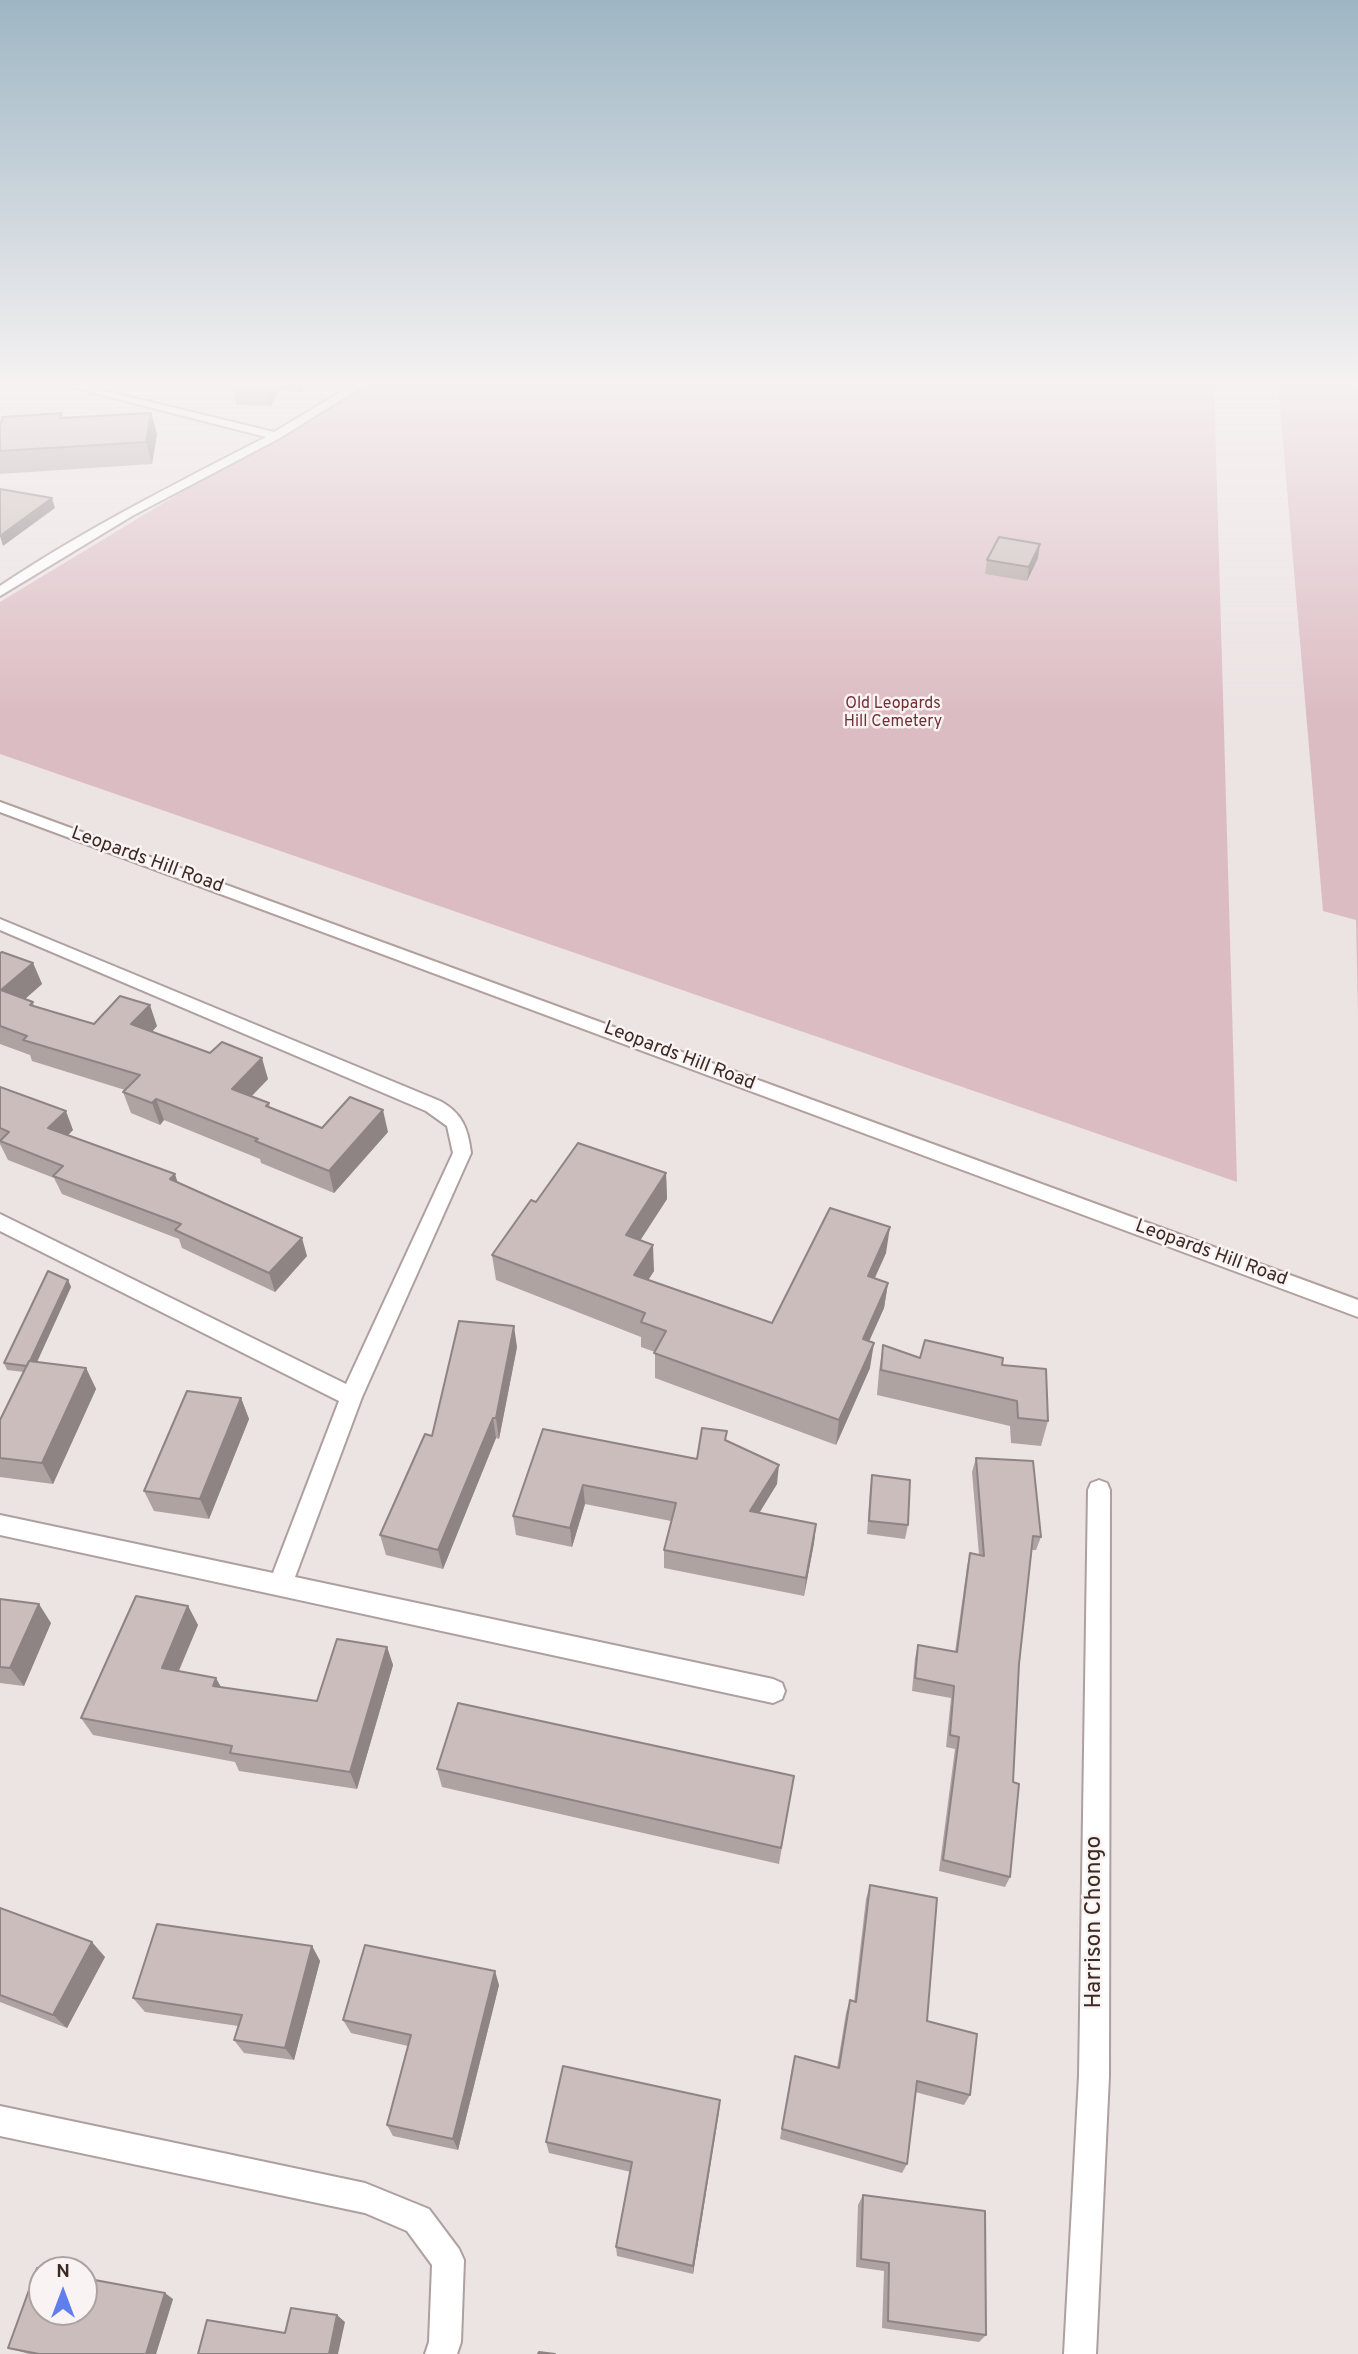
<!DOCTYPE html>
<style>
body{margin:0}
#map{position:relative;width:1358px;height:2354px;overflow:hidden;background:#ece3e3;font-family:Overpass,sans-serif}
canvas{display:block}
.north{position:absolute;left:28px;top:2256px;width:70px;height:70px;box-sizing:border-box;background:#f9f3f3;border:2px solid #ada3a0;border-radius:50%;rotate:0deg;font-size:19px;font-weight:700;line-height:28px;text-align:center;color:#3c2a23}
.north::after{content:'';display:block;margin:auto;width:24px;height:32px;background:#617fec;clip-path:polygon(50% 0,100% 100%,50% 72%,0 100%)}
</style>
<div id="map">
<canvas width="1358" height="2354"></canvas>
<div class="north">N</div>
</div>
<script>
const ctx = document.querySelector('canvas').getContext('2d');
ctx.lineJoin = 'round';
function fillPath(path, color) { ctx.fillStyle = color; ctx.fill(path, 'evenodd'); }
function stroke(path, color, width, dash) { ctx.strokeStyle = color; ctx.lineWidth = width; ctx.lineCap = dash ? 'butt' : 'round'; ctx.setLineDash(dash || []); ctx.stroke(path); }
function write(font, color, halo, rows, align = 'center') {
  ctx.font = font + ' Overpass,sans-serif'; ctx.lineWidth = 5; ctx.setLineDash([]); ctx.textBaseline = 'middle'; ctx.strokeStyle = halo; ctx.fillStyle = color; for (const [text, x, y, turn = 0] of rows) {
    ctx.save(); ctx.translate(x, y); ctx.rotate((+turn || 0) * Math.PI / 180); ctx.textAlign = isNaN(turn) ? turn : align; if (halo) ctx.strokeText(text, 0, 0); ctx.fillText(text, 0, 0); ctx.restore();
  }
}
const green = new Path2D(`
 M 360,384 L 1214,384 L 1237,1182 L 0,754 L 0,602 Z
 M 1278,384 L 1358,384 L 1358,1014 L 1356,920 L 1323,911 Z`);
const minor = new Path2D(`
 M 59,384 L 76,384 L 274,432 L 354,384 L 366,384 L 280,438 L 132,516 L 0,596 L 0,586 C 85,529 175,484 266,437 Z
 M 0,919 L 440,1101 C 462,1113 468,1128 471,1153 L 362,1397 L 295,1577 L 773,1679 L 782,1683 L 785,1691 L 782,1699 L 773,1703 L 0,1535 L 0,1515 L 273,1573 L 339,1401 L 0,1231 L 0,1214 L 346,1384 L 453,1153 L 447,1126 L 426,1111 L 0,930 Z
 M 1099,1480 L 1107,1483 L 1110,1490 L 1109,2076 L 1096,2354 L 1064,2354 L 1079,2076 L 1088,1490 L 1091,1483 Z
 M 0,2106 L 365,2183 L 429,2209 L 459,2249 L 464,2260 L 461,2342 L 457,2354 L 425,2354 L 429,2342 L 432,2265 L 407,2231 L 365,2213 L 0,2136 Z`);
const secondary = new Path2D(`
 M 0,802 L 1358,1300 L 1358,1317 L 0,812 Z`);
const wall = new Path2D(`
 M 236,384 L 308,384 L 300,392 L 279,389 L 271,406 L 236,405 L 233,389 Z
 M 151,413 L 157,434 L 152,464 L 0,474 L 0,425 L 63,418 Z
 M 1038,558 L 1027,581 L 985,574 L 987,560 Z
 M 0,953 L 33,963 L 42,984 L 25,999 L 33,1002 L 34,1006 L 94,1024 L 157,1026 L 152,1032 L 268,1079 L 252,1096 L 269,1103 L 270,1108 L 322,1128 L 388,1132 L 334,1193 L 261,1163 L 260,1159 L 164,1120 L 160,1125 L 131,1113 L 123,1092 L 125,1090 L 32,1061 L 30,1055 L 0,1044 Z
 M 0,1087 L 73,1130 L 68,1135 L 178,1182 L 307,1256 L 275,1292 L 182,1248 L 179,1239 L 62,1194 L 54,1178 L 8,1160 L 0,1144 Z
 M 666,1173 L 667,1199 L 640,1240 L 654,1271 L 648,1280 L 772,1323 L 886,1253 L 875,1278 L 888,1283 L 884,1308 L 869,1341 L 870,1368 L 836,1445 L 655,1378 L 655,1352 L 641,1347 L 641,1337 L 496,1280 L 492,1255 L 536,1202 Z
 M 68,1280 L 71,1287 L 37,1362 L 86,1368 L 96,1389 L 53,1484 L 0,1477 L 0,1420 L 24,1372 L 7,1370 L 4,1363 Z
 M 883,1345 L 920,1358 L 1002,1365 L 1048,1421 L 1041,1446 L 1011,1443 L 1010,1426 L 877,1395 L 879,1371 Z
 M 517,1347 L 499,1439 L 496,1438 L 443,1569 L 386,1555 L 380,1535 Z
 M 241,1398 L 249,1419 L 209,1519 L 154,1511 L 144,1491 Z
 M 543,1429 L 697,1459 L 727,1441 L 777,1484 L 759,1512 L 816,1524 L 814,1543 L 804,1596 L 664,1568 L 664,1550 L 671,1521 L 585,1504 L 572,1547 L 516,1535 L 513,1516 Z
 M 976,1458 L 1041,1537 L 1036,1550 L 1032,1550 L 1019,1664 L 1013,1782 L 1010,1877 L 1005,1887 L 939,1871 L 955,1749 L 946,1747 L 951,1698 L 912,1691 L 915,1658 L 918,1645 L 955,1652 L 967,1567 L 970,1553 L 979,1555 L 972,1472 Z
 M 872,1475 L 908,1525 L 905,1539 L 867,1534 L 870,1489 Z
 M 0,1599 L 51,1623 L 24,1686 L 0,1683 Z
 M 188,1606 L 198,1625 L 179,1671 L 221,1687 L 317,1701 L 387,1647 L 393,1665 L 357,1789 L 239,1771 L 235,1762 L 93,1735 L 81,1718 Z
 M 437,1769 L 794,1776 L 779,1864 L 442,1787 Z
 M 870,1885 L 927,2021 L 970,2095 L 964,2105 L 915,2092 L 907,2164 L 902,2173 L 780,2139 L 792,2068 L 837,2068 L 846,2013 L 850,2000 L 854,2002 L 866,1899 Z
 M 0,1908 L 105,1957 L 67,2028 L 0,2002 Z
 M 312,1946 L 320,1961 L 294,2060 L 244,2053 L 234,2040 L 238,2026 L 145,2012 L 133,1998 Z
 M 499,1985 L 458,2150 L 393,2136 L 387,2125 L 408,2046 L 351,2033 L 343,2020 Z
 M 720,2100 L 693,2274 L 617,2256 L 616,2247 L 631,2172 L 549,2153 L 546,2142 Z
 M 863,2195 L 986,2335 L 979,2342 L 882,2328 L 884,2271 L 856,2267 L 858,2205 Z
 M 173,2299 L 156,2354 L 29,2354 L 8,2348 Z`);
const shadedWall = new Path2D(`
 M 271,384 L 278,384 L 279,389 L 271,406 L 268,390 Z
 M 298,384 L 308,384 L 300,392 Z
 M 151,413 L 157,434 L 152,464 L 146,442 Z
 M 52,498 L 55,508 L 3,546 L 0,536 Z
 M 1040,544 L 1038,558 L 1027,581 L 1029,567 Z
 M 33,963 L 42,984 L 10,1012 L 1,990 Z
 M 150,1005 L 157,1026 L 139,1046 L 131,1024 Z
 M 262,1058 L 268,1079 L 238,1110 L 232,1089 Z
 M 156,1099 L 164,1120 L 160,1125 L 152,1103 Z
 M 383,1110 L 388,1132 L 334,1193 L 329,1171 Z
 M 66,1111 L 73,1130 L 56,1147 L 48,1128 Z
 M 666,1173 L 667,1199 L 627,1261 L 626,1235 Z
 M 175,1174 L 181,1193 L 170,1179 Z
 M 890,1227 L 886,1253 L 864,1301 L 868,1276 Z
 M 302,1238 L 307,1256 L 275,1292 L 269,1273 Z
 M 653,1245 L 654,1271 L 635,1301 L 634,1275 Z
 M 68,1280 L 71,1287 L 32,1373 L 28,1366 Z
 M 888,1283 L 884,1308 L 859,1364 L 863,1339 Z
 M 514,1326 L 517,1347 L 499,1439 L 496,1418 Z
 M 874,1343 L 870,1368 L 836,1445 L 839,1420 Z
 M 86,1368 L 96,1389 L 53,1484 L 42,1463 Z
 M 241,1398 L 249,1419 L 209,1519 L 200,1499 Z
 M 493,1418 L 496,1438 L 443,1569 L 438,1550 Z
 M 779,1465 L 777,1484 L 749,1530 L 750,1511 Z
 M 583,1485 L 585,1504 L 572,1547 L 570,1528 Z
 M 816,1524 L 814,1543 L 804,1596 L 806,1578 Z
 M 39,1604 L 51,1623 L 24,1686 L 10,1668 Z
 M 188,1606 L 198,1625 L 172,1686 L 162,1668 Z
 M 387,1647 L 393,1665 L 357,1789 L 350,1772 Z
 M 216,1678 L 226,1696 L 213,1686 Z
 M 92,1942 L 105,1957 L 67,2028 L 53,2015 Z
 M 312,1946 L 320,1961 L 294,2060 L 285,2048 Z
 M 495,1971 L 499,1985 L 458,2150 L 453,2139 Z
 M 720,2100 L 719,2112 L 693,2274 L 693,2266 Z
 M 165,2293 L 173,2299 L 156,2354 L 146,2354 Z
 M 337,2315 L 345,2322 L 338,2354 L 329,2354 Z`);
const building = new Path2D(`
 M 236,384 L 271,384 L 268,390 L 233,389 Z
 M 62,413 L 60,418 L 151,413 L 146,442 L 0,451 L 0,425 L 3,417 Z
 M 0,489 L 52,498 L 0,536 Z
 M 999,537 L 1040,544 L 1029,567 L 987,560 Z
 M 2,952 L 33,963 L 1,990 L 33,1002 L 30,1005 L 94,1024 L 120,996 L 150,1005 L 131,1024 L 210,1053 L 222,1042 L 262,1058 L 232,1089 L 269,1103 L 266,1106 L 322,1128 L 350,1097 L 383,1110 L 329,1171 L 255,1141 L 258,1139 L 156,1099 L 152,1103 L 123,1092 L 140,1075 L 23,1040 L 27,1036 L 0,1026 L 0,953 Z
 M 0,1087 L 66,1111 L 48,1128 L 175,1174 L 170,1179 L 302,1238 L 269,1273 L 175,1230 L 181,1224 L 53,1176 L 63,1166 L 0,1141 L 9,1132 L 0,1128 Z
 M 578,1143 L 666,1173 L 626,1235 L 653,1245 L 634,1275 L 772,1323 L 830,1208 L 890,1227 L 868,1276 L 888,1283 L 863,1339 L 874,1343 L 839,1420 L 654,1353 L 666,1331 L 641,1322 L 645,1313 L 492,1255 L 531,1200 L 536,1202 Z
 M 48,1271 L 68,1280 L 30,1361 L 29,1361 L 27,1366 L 4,1363 Z
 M 459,1321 L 514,1326 L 496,1418 L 493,1418 L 438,1550 L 380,1535 L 425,1434 L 432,1436 Z
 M 925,1340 L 1003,1358 L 1002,1365 L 1046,1369 L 1048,1421 L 1018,1418 L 1017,1401 L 881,1370 L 883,1345 L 920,1358 Z
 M 29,1361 L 86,1368 L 42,1463 L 0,1458 L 0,1420 Z
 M 187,1391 L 241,1398 L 200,1499 L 144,1491 Z
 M 702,1428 L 727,1431 L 725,1440 L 779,1465 L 750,1511 L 816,1524 L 806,1578 L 664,1550 L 676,1503 L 583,1485 L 570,1528 L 513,1516 L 543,1429 L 697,1459 Z
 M 976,1458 L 1033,1461 L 1041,1537 L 1033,1536 L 1019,1664 L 1013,1782 L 1019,1784 L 1010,1877 L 943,1860 L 959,1737 L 950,1735 L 954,1686 L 915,1678 L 918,1645 L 957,1652 L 970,1553 L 984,1556 Z
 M 872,1475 L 910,1480 L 908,1525 L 869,1521 Z
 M 136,1596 L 188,1606 L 162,1668 L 216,1678 L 213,1686 L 317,1701 L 337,1639 L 387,1647 L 350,1772 L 230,1753 L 232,1746 L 81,1718 Z
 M 0,1599 L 39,1604 L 10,1668 L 0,1667 Z
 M 458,1703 L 794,1776 L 781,1848 L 437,1769 Z
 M 870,1885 L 937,1898 L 927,2021 L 977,2034 L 970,2095 L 917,2081 L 907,2164 L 782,2129 L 795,2056 L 839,2068 L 850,2000 L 856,2002 Z
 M 0,1908 L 92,1942 L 53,2015 L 0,1995 Z
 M 157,1924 L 312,1946 L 285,2048 L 234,2040 L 242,2015 L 133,1998 Z
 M 365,1945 L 495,1971 L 453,2139 L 387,2125 L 411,2035 L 343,2020 Z
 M 563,2066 L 720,2100 L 693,2266 L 616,2247 L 632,2162 L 546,2142 Z
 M 863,2195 L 985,2211 L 986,2335 L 888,2321 L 889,2263 L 861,2259 Z
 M 37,2268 L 45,2270 L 42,2270 L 42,2312 L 84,2312 L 84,2278 L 165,2293 L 146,2354 L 39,2354 L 8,2348 Z
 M 291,2308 L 337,2315 L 329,2354 L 198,2354 L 207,2320 L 285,2333 Z
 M 539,2352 L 555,2354 L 538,2354 Z`);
const farParknames = [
 ["Old Leopards",893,705],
 ["Hill Cemetery",893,723]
];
const streetNames = [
 ["Leopards Hill Road",147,861,20],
 ["Leopards Hill Road",679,1057,21],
 ["Leopards Hill Road",1211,1254,20]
];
const nearStreetnames = [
 ["Harrison Chongo",1095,1922,-90]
];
fillPath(green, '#dcbcc3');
stroke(minor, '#ada09e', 4);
stroke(secondary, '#b1a09c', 4);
fillPath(minor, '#fff');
fillPath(secondary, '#fff');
fillPath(wall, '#aea3a1');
fillPath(shadedWall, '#8d8483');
fillPath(building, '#cabdbb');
stroke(building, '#8d8483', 2);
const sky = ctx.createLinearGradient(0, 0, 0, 713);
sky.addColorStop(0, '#9eb6c4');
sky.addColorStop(0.54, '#f6f2f2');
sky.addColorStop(1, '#f6f2f200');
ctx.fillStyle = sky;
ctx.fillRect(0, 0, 1358, 713);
write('16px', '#722f34', '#f9f3f3', farParknames);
write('19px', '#3c2a23', '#f9f3f3', streetNames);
write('23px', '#3c2a23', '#f9f3f3', nearStreetnames);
</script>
